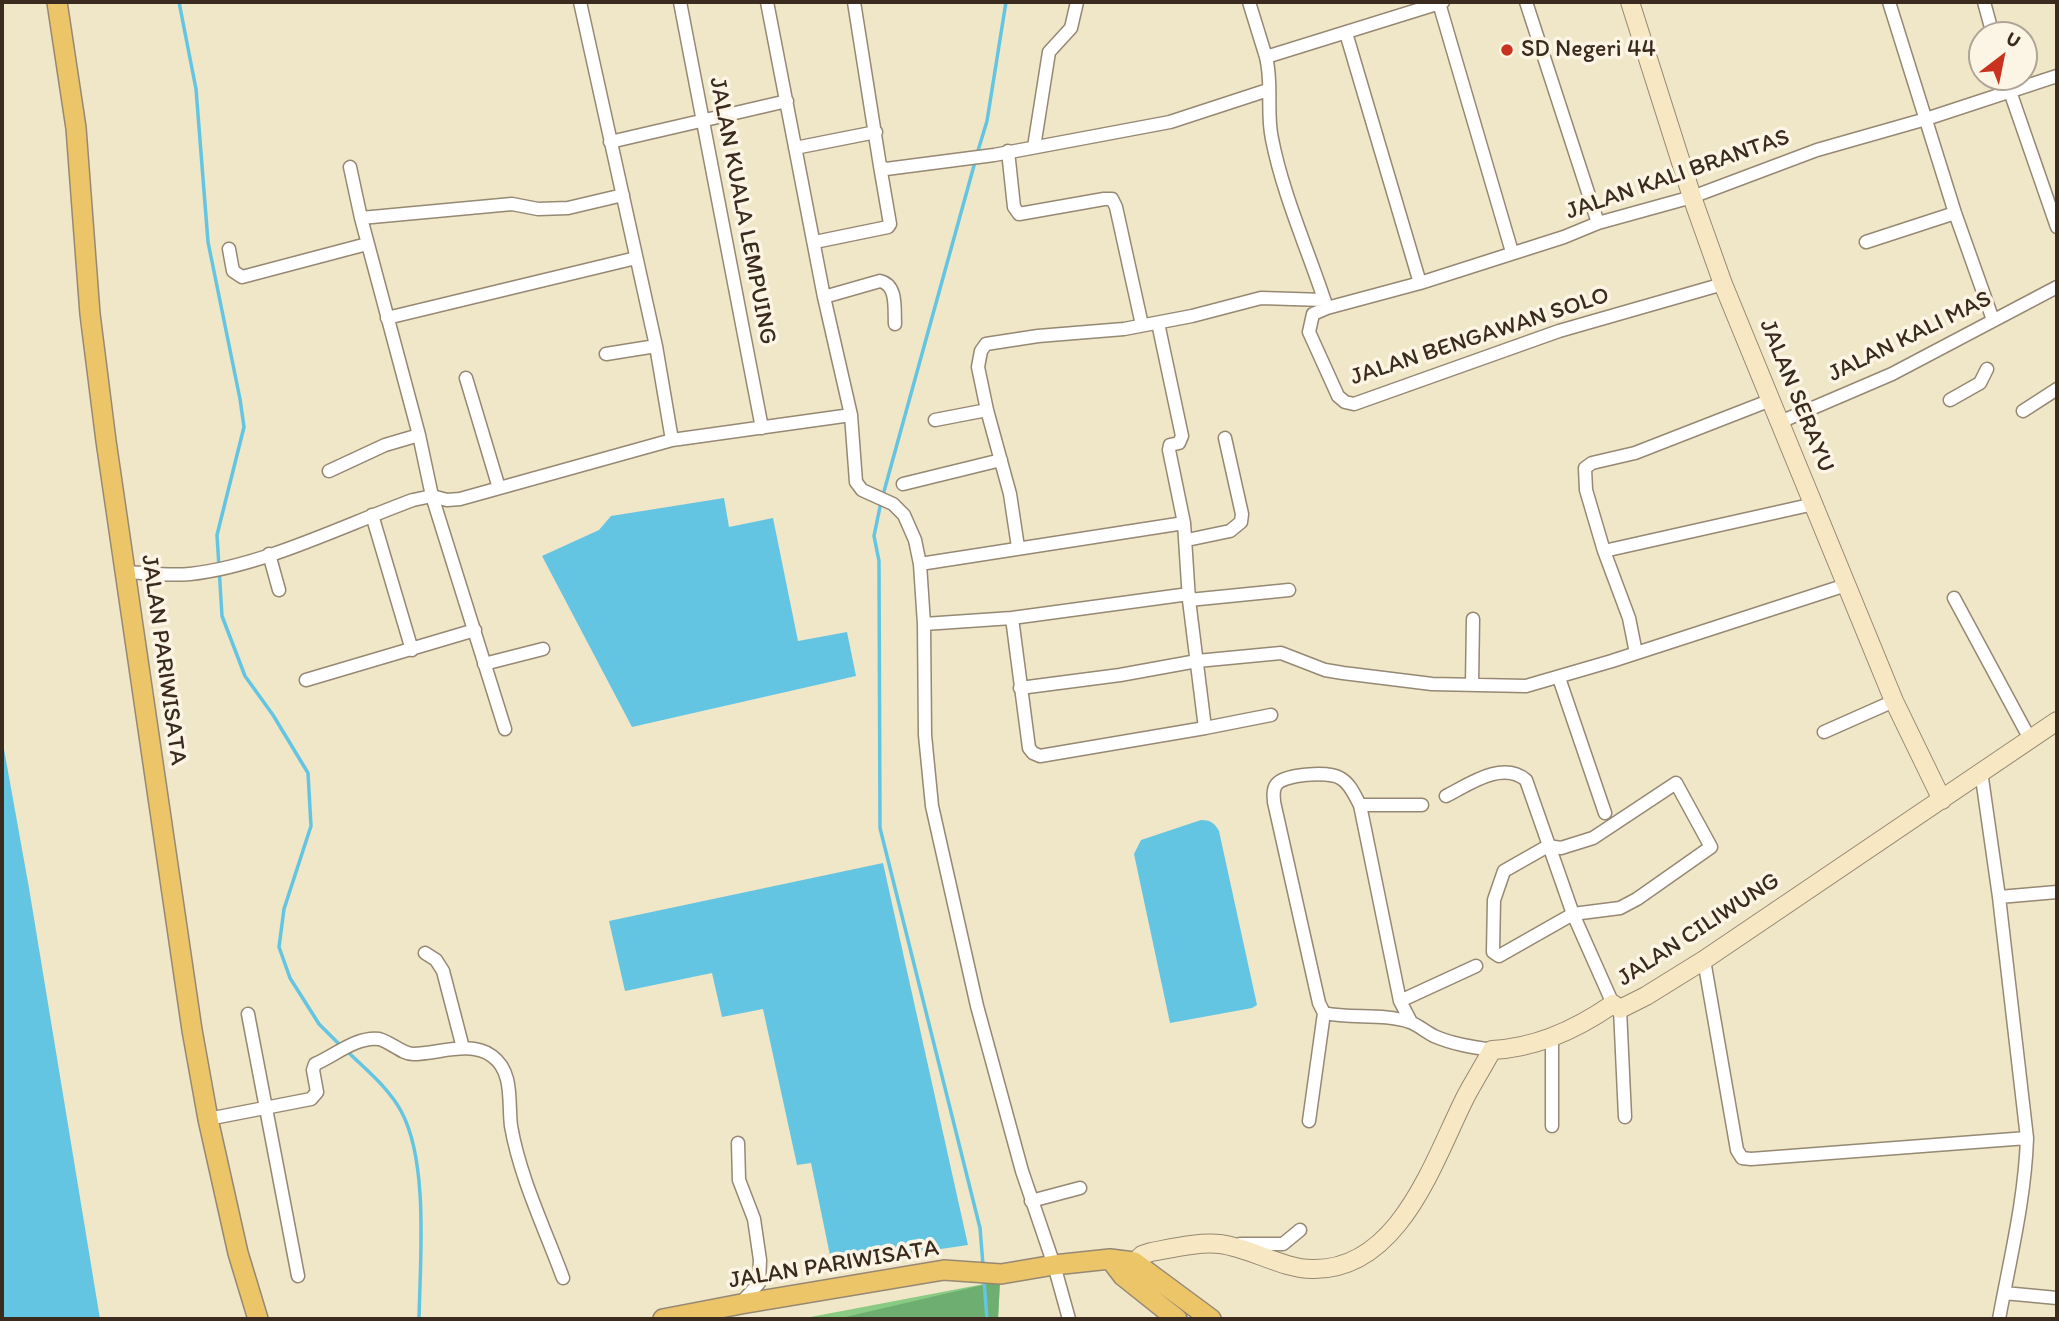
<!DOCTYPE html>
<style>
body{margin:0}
#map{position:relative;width:2059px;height:1321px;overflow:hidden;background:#f0e6c8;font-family:Itim,sans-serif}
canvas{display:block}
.frame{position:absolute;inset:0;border:4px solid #3b2a1e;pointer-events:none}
.north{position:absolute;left:1968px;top:21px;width:70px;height:70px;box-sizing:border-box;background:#fcf5e5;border:2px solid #afa495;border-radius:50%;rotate:32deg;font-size:19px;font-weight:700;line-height:28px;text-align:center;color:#3b2a1e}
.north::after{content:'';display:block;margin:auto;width:24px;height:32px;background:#c8321e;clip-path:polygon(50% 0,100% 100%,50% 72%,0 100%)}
</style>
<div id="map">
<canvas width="2059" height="1321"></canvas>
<div class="frame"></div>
<div class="north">U</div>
</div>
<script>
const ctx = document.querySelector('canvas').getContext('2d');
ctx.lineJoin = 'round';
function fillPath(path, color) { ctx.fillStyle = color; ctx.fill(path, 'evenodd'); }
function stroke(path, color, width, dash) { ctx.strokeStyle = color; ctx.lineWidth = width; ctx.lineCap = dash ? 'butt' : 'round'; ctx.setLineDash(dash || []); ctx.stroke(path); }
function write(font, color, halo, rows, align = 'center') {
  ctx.font = font + ' Itim,sans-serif'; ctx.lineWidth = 7; ctx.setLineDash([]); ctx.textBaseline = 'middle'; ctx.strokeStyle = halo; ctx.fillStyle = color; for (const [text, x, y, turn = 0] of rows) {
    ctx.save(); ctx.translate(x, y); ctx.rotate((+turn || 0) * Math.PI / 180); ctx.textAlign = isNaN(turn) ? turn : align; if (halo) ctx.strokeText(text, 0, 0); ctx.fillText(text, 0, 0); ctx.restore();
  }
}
const green = new Path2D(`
 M 1000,1281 L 998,1319 L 800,1319 Z`);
const forest = new Path2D(`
 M 1000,1281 L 998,1319 L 837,1319 Z`);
const water = new Path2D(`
 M 724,498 L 729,527 L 773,518 L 798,641 L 847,632 L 856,676 L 632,727 L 542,556 L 599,530 L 611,516 Z
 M 2,738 L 29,888 L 100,1319 L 2,1319 Z
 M 1201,820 C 1210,820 1215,823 1219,831 L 1257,1005 L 1252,1008 L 1170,1023 L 1134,854 L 1141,840 Z
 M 883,863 L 968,1245 L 832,1265 L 811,1163 L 797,1165 L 763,1009 L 722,1017 L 712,973 L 625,991 L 609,921 Z`);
const stream = new Path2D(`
 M 179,2 L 196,89 L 208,242 L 240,399 L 244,427 L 217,535 L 222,616 L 245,676 L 273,715 L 308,773 L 311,826 L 284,909 L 279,947 L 290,978 L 319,1024 L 341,1046
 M 977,154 L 987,121 L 1006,2
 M 883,495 L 975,162
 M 881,502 L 874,536 L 879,561 L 880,828 L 980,1228 L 983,1265
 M 347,1051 C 366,1070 388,1087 401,1111 C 429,1162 420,1261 419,1319
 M 984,1280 L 987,1319`);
const street = new Path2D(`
 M 580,2 L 656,346 L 672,440
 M 680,2 L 762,428
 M 767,2 L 824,297 L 851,415
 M 854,2 L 880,166 L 886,169 L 994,155 L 1170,122 L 1268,90
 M 1249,2 L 1266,57
 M 1526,2 L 1598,223
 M 1889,2 L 1955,213 L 1993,320
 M 1984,2 L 1993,35
 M 1439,3 L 1512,252
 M 1346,33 L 1420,283
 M 2005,77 L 2057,227
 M 610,142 L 787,101
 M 1034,147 L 1049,52 L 1071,28 L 1077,2
 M 795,148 L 876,132
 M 1008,151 L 1014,207 L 1019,214 L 1104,199 L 1112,199 L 1116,207 L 1142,325
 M 350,167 L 361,218 L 419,435 L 432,496 L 505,729
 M 361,218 L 512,204 L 538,209 L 568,208 L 623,195
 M 815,242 L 888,227 L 890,224 L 880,166
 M 1866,242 L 1955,213
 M 229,249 L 233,271 L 242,277 L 367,244
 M 1723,284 L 1559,331 L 1354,404 L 1345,402 L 1338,396 L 1309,332 L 1313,314 L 1327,308 L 1420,283 L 1564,237 L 1598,223 L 1692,197 L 1817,150 L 1926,119 L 2057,76
 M 824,297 L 880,281 C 898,285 894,309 895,324
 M 1326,305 C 1308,250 1283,195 1272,139 C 1266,112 1273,84 1266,57 L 1443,2
 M 387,318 L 636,258
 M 1158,323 L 1182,436 L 1179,443 L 1170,445 L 1169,450 L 1184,523
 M 606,354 L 656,346
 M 466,378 L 499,488
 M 1950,400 L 1980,383 L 1987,369
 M 2023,411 L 2057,389
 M 935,420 L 987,410
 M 1780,422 L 1892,374 L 2057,287
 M 329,471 L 385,445 L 419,435
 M 903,484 L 1001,460
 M 372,515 L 412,650
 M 1187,540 L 1230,531 L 1241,522 L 1242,514 L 1225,438
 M 1018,547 L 1010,494 L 987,410 L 978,367 L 981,351 L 986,344 L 1038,336 L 1124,329 L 1192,316 L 1261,298 L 1324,300
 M 1604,551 L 1814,504
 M 269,554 L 279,590
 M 920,564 L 1184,523 L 1189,600 L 1205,728 L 1040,756 L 1033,753 L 1029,748 L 1012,618 L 1189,594
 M 126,572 C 147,573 169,576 190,574 C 263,566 344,525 413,500 L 432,496 L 447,500 L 460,499 L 672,440 L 851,415 L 856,482 L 862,490 L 893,504 L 904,515 L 915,540 L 920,564 L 924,624 L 925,735 L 932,806 L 977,1006 L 1022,1171 L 1054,1265 L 1069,1319
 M 1954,598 L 2030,739
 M 1189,600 L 1289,590
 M 924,624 L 1012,618
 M 1636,653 L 1629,618 L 1604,551 L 1586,490 L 1585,468 L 1592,463 L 1635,453 L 1771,400
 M 484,664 L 543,649
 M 1559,678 L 1605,813
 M 306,680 L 475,630
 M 1472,685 L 1473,619
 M 1020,688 L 1120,675 L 1197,661 L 1281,653 L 1325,670 L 1343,673 L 1432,684 L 1526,686 L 1612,661 L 1846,585
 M 1205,728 L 1271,715
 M 1824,732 L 1894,701
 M 1676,783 L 1711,847 L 1637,899 L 1620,908 L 1573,914 L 1499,956 L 1493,952 L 1494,900 L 1504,871 L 1548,846 L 1561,848 L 1593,838 Z
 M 1446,796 C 1468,785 1502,760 1526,780 L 1573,914 L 1613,1004
 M 1360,805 L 1422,805
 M 1999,897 L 2057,892
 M 425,953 L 436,960 L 443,971 L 463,1048
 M 1704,960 L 1737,1150 L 1742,1158 L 1751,1159 L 2027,1138 L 1999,897 L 1981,771
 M 1400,1001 L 1476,966
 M 1620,1009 L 1625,1117
 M 248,1014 L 298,1276
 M 1411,1022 L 1400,1001 L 1360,805 C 1355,796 1350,783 1340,778 C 1328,771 1283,774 1276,785 C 1272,791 1274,796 1274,802 L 1319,1003 L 1324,1013 C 1352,1019 1382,1013 1410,1022 C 1418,1025 1426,1032 1434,1036 C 1452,1044 1472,1047 1492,1050
 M 208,1119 L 311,1099 L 317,1092 L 313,1070 L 315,1064 C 334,1056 357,1036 379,1039 C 391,1042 402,1054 413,1054 C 438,1054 470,1040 492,1056 C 514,1072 508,1102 511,1126 C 520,1178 545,1229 563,1278
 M 1309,1121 L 1324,1013
 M 1552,1126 L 1552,1037
 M 738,1143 L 739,1180 L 754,1219 L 760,1260 L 759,1283 L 741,1303
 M 1031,1201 L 1080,1188
 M 1240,1244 L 1283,1244 L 1300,1230
 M 2004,1293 L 2057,1298
 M 1999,1319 C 2010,1259 2025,1199 2027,1138`);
const secondary = new Path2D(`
 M 1630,2 L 1692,197 L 1723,284 L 1894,701 L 1942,800
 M 1127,1271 L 1142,1255 L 1151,1252 C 1173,1248 1198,1242 1220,1244 C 1251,1248 1283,1269 1312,1269 C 1400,1271 1434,1159 1466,1096 C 1474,1081 1484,1065 1492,1050 C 1536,1048 1577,1029 1613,1004 L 1620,1009 L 1646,996 L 1704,960 L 2057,721`);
const primary = new Path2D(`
 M 57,2 L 76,128 L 90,314 L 106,441 L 192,1030 L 208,1119 L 238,1253 L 258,1319
 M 1110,1259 L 1123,1276 L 1177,1319
 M 663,1319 L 741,1304 L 944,1270 L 1001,1274 L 1054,1265 L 1110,1259 L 1134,1262 L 1211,1319`);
const markers = [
 [1507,50,7,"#c8321e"]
];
const poiNames = [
 ["SD Negeri 44",1521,50]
];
const streetNames = [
 ["JALAN KALI BRANTAS",1678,175,-19],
 ["JALAN KUALA LEMPUING",742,211,79],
 ["JALAN BENGAWAN SOLO",1480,337,-18],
 ["JALAN KALI MAS",1910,337,-26],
 ["JALAN SERAYU",1796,396,68],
 ["JALAN PARIWISATA",163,660,82],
 ["JALAN CILIWUNG",1699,930,-33],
 ["JALAN PARIWISATA",834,1265,-9]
];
fillPath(green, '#89cb83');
fillPath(forest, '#6eaf71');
fillPath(water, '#64c5e3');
stroke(stream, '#64c5e3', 3.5);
stroke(street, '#968873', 15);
stroke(secondary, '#968873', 20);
stroke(primary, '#968873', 22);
stroke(street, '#fff', 12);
stroke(secondary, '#f7e8c3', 18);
stroke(primary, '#ecc569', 19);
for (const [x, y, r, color] of markers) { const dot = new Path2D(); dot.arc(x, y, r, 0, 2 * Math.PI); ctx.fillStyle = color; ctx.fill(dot); stroke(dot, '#fcf5e5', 2.5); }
write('24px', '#3b2a1e', '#fcf5e5', poiNames, 'left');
write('24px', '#3b2a1e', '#fcf5e5', streetNames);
</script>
